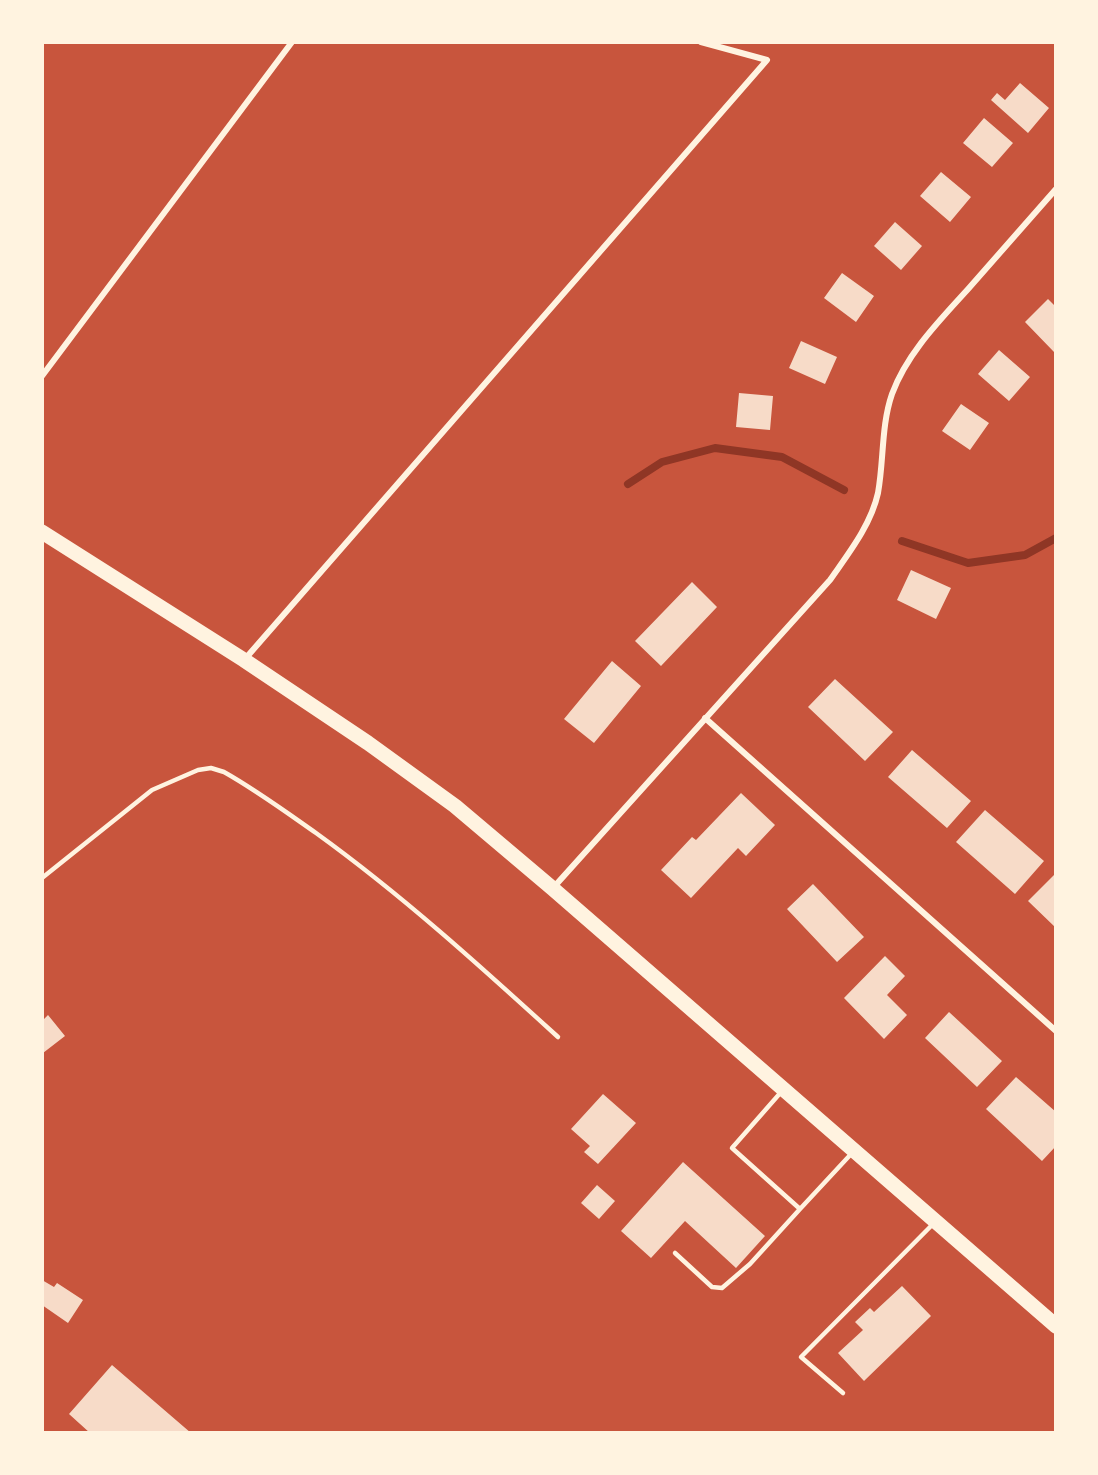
<!DOCTYPE html>
<style>
body{margin:0}
#map{position:relative;width:1098px;height:1475px;overflow:hidden;background:#c8553d;font-family:"Space Grotesk",sans-serif}
canvas{display:block}
.frame{position:absolute;inset:0;border:44px solid #fff3e0;pointer-events:none}
</style>
<div id="map">
<canvas width="1098" height="1475"></canvas>
<div class="frame"></div>
</div>
<script>
const ctx = document.querySelector('canvas').getContext('2d');
ctx.lineJoin = 'round';
function stroke(path, color, width, dash) { ctx.strokeStyle = color; ctx.lineWidth = width; ctx.lineCap = dash ? 'butt' : 'round'; ctx.setLineDash(dash || []); ctx.stroke(path); }
function fillPath(path, color) { ctx.fillStyle = color; ctx.fill(path, 'evenodd'); }
const stream = new Path2D(`
 M 628,484 L 662,462 L 715,448 L 782,457 L 844,490
 M 902,541 L 968,563 L 1025,555 L 1056,538`);
const building = new Path2D(`
 M 1020,83 L 1049,108 L 1028,133 L 991,100 L 997,93 L 1005,100 Z
 M 984,118 L 1013,143 L 992,167 L 963,143 Z
 M 941,172 L 971,197 L 950,222 L 920,196 Z
 M 895,222 L 922,246 L 901,270 L 874,246 Z
 M 842,273 L 874,296 L 856,322 L 824,298 Z
 M 1048,299 L 1056,307 L 1056,350 L 1054,352 L 1025,322 Z
 M 801,341 L 837,357 L 825,384 L 789,368 Z
 M 999,350 L 1030,377 L 1009,401 L 978,374 Z
 M 739,393 L 773,396 L 770,430 L 736,427 Z
 M 961,404 L 989,423 L 970,450 L 942,431 Z
 M 911,570 L 951,588 L 936,619 L 897,600 Z
 M 692,582 L 717,607 L 661,666 L 635,641 Z
 M 612,661 L 641,686 L 594,743 L 564,719 Z
 M 835,679 L 893,732 L 865,761 L 808,707 Z
 M 912,750 L 971,801 L 947,828 L 888,777 Z
 M 741,793 L 775,825 L 746,856 L 738,848 L 691,898 L 661,870 L 692,837 L 696,840 Z
 M 985,810 L 1044,861 L 1015,894 L 956,842 Z
 M 1056,873 L 1056,928 L 1028,901 Z
 M 813,884 L 864,937 L 837,962 L 787,909 Z
 M 885,956 L 905,976 L 887,995 L 907,1015 L 884,1039 L 844,998 Z
 M 949,1012 L 1002,1061 L 977,1087 L 925,1038 Z
 M 48,1015 L 65,1036 L 43,1053 L 42,1021 Z
 M 1016,1077 L 1056,1112 L 1056,1146 L 1042,1161 L 986,1109 Z
 M 603,1094 L 636,1123 L 598,1164 L 584,1152 L 590,1146 L 571,1129 Z
 M 683,1162 L 765,1236 L 736,1268 L 685,1221 L 651,1258 L 621,1231 Z
 M 597,1185 L 615,1201 L 599,1219 L 581,1203 Z
 M 42,1280 L 54,1287 L 57,1283 L 83,1300 L 68,1323 L 42,1305 Z
 M 902,1286 L 931,1316 L 864,1381 L 838,1353 L 863,1330 L 855,1322 L 870,1308 L 874,1312 Z
 M 112,1365 L 191,1433 L 90,1433 L 69,1414 Z`);
const service = new Path2D(`
 M 42,878 L 152,790 L 198,770 L 211,768 L 224,772 C 256,790 286,812 316,833 C 402,895 480,966 558,1037
 M 782,1091 L 732,1148 L 800,1209 L 852,1153
 M 675,1253 L 712,1287 L 722,1288 L 750,1264 L 800,1209
 M 843,1393 L 801,1357 L 934,1223`);
const minor = new Path2D(`
 M 42,376 L 292,42
 M 245,659 L 767,60 L 701,42
 M 705,718 L 1056,1031
 M 553,888 L 830,580 C 848,554 871,525 878,493 C 884,460 881,426 892,394 C 907,353 940,320 969,288 C 998,255 1027,222 1056,189`);
const primary = new Path2D(`
 M 42,532 L 244,660 L 368,743 L 455,806 L 552,888 L 1056,1326`);
stroke(stream, '#8f3625', 8);
fillPath(building, '#f7dbc8');
stroke(service, '#fff3e0', 4.5);
stroke(minor, '#fff3e0', 6);
stroke(primary, '#fff3e0', 15);
</script>
